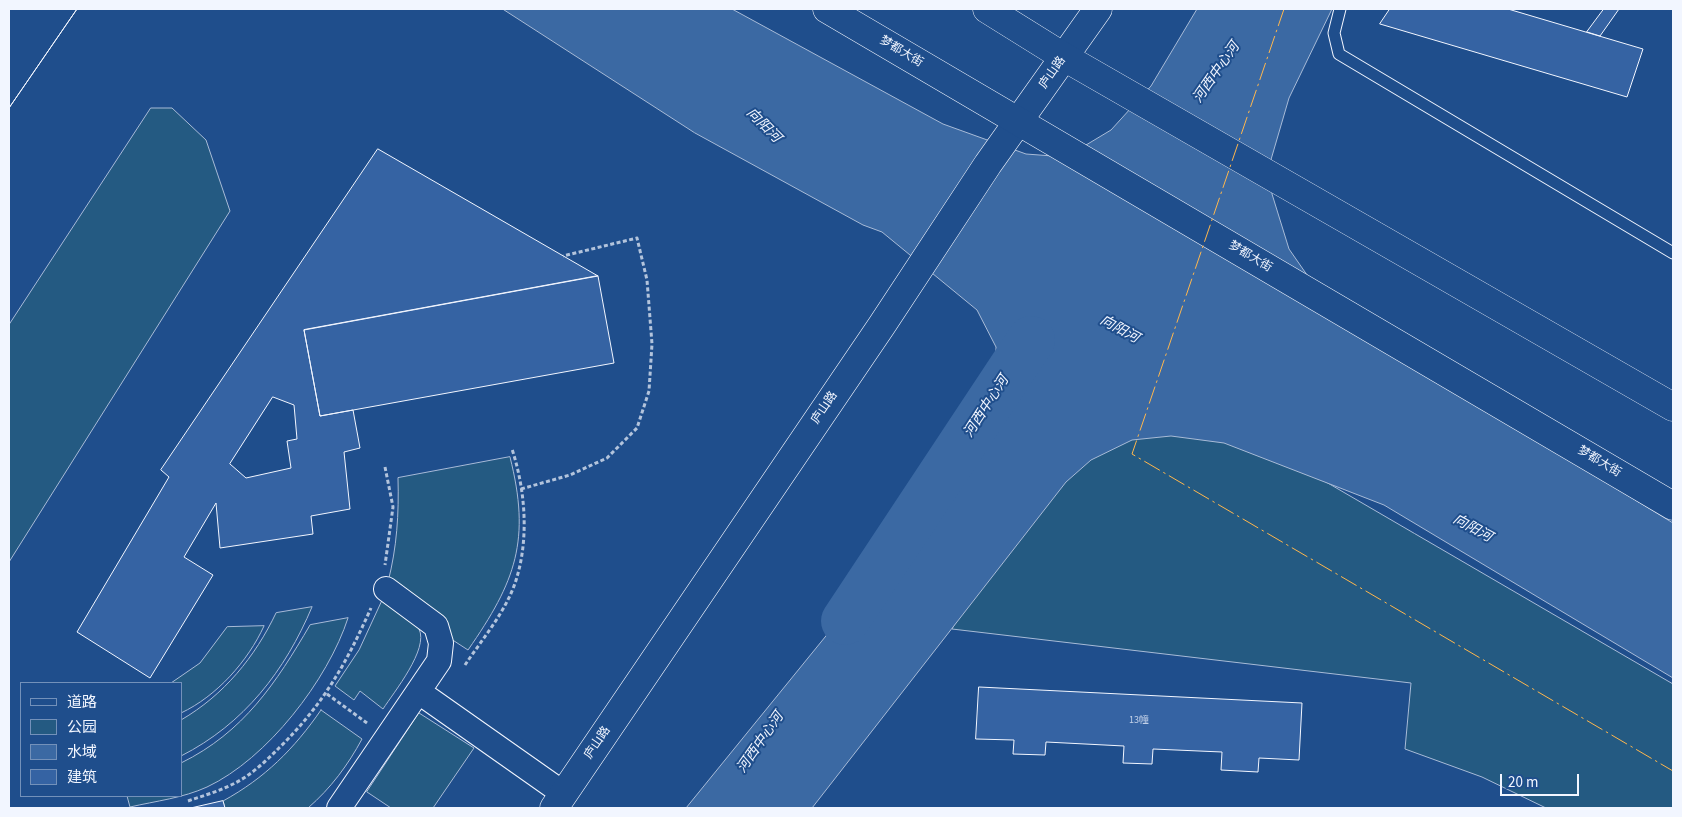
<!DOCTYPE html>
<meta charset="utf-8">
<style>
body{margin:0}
#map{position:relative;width:1682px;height:817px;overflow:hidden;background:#1f4e8c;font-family:"Source Sans 3","Noto Sans SC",sans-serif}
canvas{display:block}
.frame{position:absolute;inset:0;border:10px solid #f2f6ff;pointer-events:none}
.legend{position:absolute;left:20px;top:682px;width:162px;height:115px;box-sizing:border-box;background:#1f4e8c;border:1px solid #7391ba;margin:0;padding:6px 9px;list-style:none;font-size:15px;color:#f2f6ff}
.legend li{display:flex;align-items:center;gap:10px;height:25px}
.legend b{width:25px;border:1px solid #7391ba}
.scale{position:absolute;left:1500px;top:774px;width:79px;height:22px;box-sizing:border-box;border:2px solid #f2f6ff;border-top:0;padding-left:6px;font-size:15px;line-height:18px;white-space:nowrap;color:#f2f6ff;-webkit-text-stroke:4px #1f4e8c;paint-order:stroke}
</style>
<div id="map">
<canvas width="1682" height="817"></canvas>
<div class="frame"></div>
<ul class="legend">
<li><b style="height:6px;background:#1f4e8c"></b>道路</li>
<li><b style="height:14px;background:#245a82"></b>公园</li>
<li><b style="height:14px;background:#3b69a3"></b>水域</li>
<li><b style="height:14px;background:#3563a3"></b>建筑</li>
</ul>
<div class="scale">20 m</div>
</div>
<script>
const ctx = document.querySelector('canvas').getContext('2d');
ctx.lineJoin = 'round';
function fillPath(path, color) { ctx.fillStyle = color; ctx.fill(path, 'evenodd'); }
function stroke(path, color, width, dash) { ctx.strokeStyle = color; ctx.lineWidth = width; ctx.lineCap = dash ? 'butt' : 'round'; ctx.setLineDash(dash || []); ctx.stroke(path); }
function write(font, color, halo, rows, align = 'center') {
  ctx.font = font + ' "Source Sans 3","Noto Sans SC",sans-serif'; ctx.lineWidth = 4; ctx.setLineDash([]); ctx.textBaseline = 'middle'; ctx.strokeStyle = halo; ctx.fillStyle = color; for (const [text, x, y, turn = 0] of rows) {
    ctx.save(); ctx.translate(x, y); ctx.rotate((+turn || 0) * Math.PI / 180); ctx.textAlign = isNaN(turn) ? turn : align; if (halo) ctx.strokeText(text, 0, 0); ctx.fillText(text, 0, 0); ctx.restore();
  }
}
const green = new Path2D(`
 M 151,108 L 172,108 L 206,140 L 230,211 L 9,562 L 9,325 Z
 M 1156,383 L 1673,684 L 1673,808 L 1546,808 L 1482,777 L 1405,749 L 1411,683 L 952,629 L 1073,402 Z
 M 510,457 C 531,540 516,581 468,650 L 448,637 L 388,582 C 397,547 399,514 398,478 Z
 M 383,599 C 395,607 411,616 419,629 C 429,649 394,692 383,709 L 360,691 L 354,700 L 335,686 L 359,650 Z
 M 312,607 C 285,671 244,724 181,756 L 181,720 C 224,695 255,657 276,613 Z
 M 348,618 C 328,680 267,759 207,787 C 183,798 156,801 130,807 L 127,796 L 181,796 L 181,763 C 244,732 276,683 310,625 Z
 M 264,626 C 248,661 217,696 181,713 L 181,683 L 171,683 L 200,663 L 227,627 Z
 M 321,710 L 362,739 C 348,765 331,788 308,808 L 225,808 L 223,801 C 265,778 294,749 321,710 Z
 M 419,713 L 474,748 L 433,808 L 391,808 L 367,792 Z`);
const water = new Path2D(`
 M 503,9 L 732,9 L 943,124 L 1026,154 L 1066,157 L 1111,130 L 1151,86 L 1197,9 L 1332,9 L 1289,98 L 1270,163 L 1272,194 L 1289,249 L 1330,308 L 1347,324 L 1673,523 L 1673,678 L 1384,505 L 1224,443 L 1171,436 L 1132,440 L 1091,460 L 1066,482 L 812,808 L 686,808 L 969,460 L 995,405 L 996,347 L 977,310 L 882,232 L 863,225 L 695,133 Z`);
const river = new Path2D(`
 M 845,621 L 1031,340`);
const building = new Path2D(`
 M 9,9 L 77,9 L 9,108 Z
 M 9,9 L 77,9 L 9,108 Z
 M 1390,9 L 1508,9 L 1643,49 L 1627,97 L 1380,24 Z
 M 1604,9 L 1619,9 L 1600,36 L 1587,32 Z
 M 378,149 L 598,276 L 304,330 L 320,416 L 353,410 L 360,448 L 344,452 L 350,509 L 311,516 L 313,534 L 220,548 L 216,503 L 184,557 L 213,575 L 150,678 L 77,632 L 169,477 L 161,470 ZM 273,397 L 294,405 L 297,439 L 287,441 L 291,468 L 246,478 L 230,464 Z
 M 598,276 L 614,363 L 320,416 L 304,330 Z
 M 979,687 L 1302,703 L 1299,760 L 1259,758 L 1258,772 L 1221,770 L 1222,752 L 1153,749 L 1152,764 L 1123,763 L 1124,746 L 1046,742 L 1045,755 L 1013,754 L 1014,740 L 976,739 Z
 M 223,801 L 225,808 L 191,808 Z`);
const path = new Path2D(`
 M 385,467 L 393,507 L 385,565
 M 521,489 L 570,475 L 607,458 L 637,428 L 649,391 L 652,344 L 647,280 L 637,238 L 563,256
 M 465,665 C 483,638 508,609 517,577 C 529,536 525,489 512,449
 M 327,694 L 367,723
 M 188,801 C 202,796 217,792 231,785 C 249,777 265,762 279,748 C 323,705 346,664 371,608`);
const service = new Path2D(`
 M 1340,9 L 1334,33 L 1339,54 L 1673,253`);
const minor = new Path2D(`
 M 419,692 L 564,794
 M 339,808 L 439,661 L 441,643 L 436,626 L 386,589`);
const secondary = new Path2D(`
 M 554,808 L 882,325 L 988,164 L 1098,9`);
const primary = new Path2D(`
 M 827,9 L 1673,506
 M 987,9 L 1064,57 L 1673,407`);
const power = new Path2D(`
 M 1284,9 L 1132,454 L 1673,771`);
const numberNames = [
 ["13幢",1139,721]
];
const streetNames = [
 ["梦都大街",901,52,31],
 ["庐山路",1053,73,-55],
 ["梦都大街",1250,257,31],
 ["庐山路",825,408,-56],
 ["梦都大街",1599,462,31],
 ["庐山路",598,743,-56]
];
const waterNames = [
 ["河西中心河",1217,73,-55],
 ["向阳河",763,126,45],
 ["向阳河",1119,330,29],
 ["河西中心河",987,407,-57],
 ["向阳河",1472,529,29],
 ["河西中心河",761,743,-55]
];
fillPath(green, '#245a82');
stroke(green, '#a8bbd7', 1);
fillPath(water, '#3b69a3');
stroke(water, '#a8bbd7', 1);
stroke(river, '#3b69a3', 48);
fillPath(building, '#3563a3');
stroke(building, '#f2f6ff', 1);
stroke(service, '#f2f6ff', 13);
stroke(minor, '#f2f6ff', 26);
stroke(secondary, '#f2f6ff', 29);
stroke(primary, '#f2f6ff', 29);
stroke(path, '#b3c4dc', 3, [4, 2.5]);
stroke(service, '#1f4e8c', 11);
stroke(minor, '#1f4e8c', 24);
stroke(secondary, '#1f4e8c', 28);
stroke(primary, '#1f4e8c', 28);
stroke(power, '#ffb74d', 1, [18, 4, 2.5, 4]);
write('10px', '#c3d1e8', null, numberNames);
write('12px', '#f2f6ff', '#1f4e8c', streetNames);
write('italic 14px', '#f2f6ff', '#1f4e8c', waterNames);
</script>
